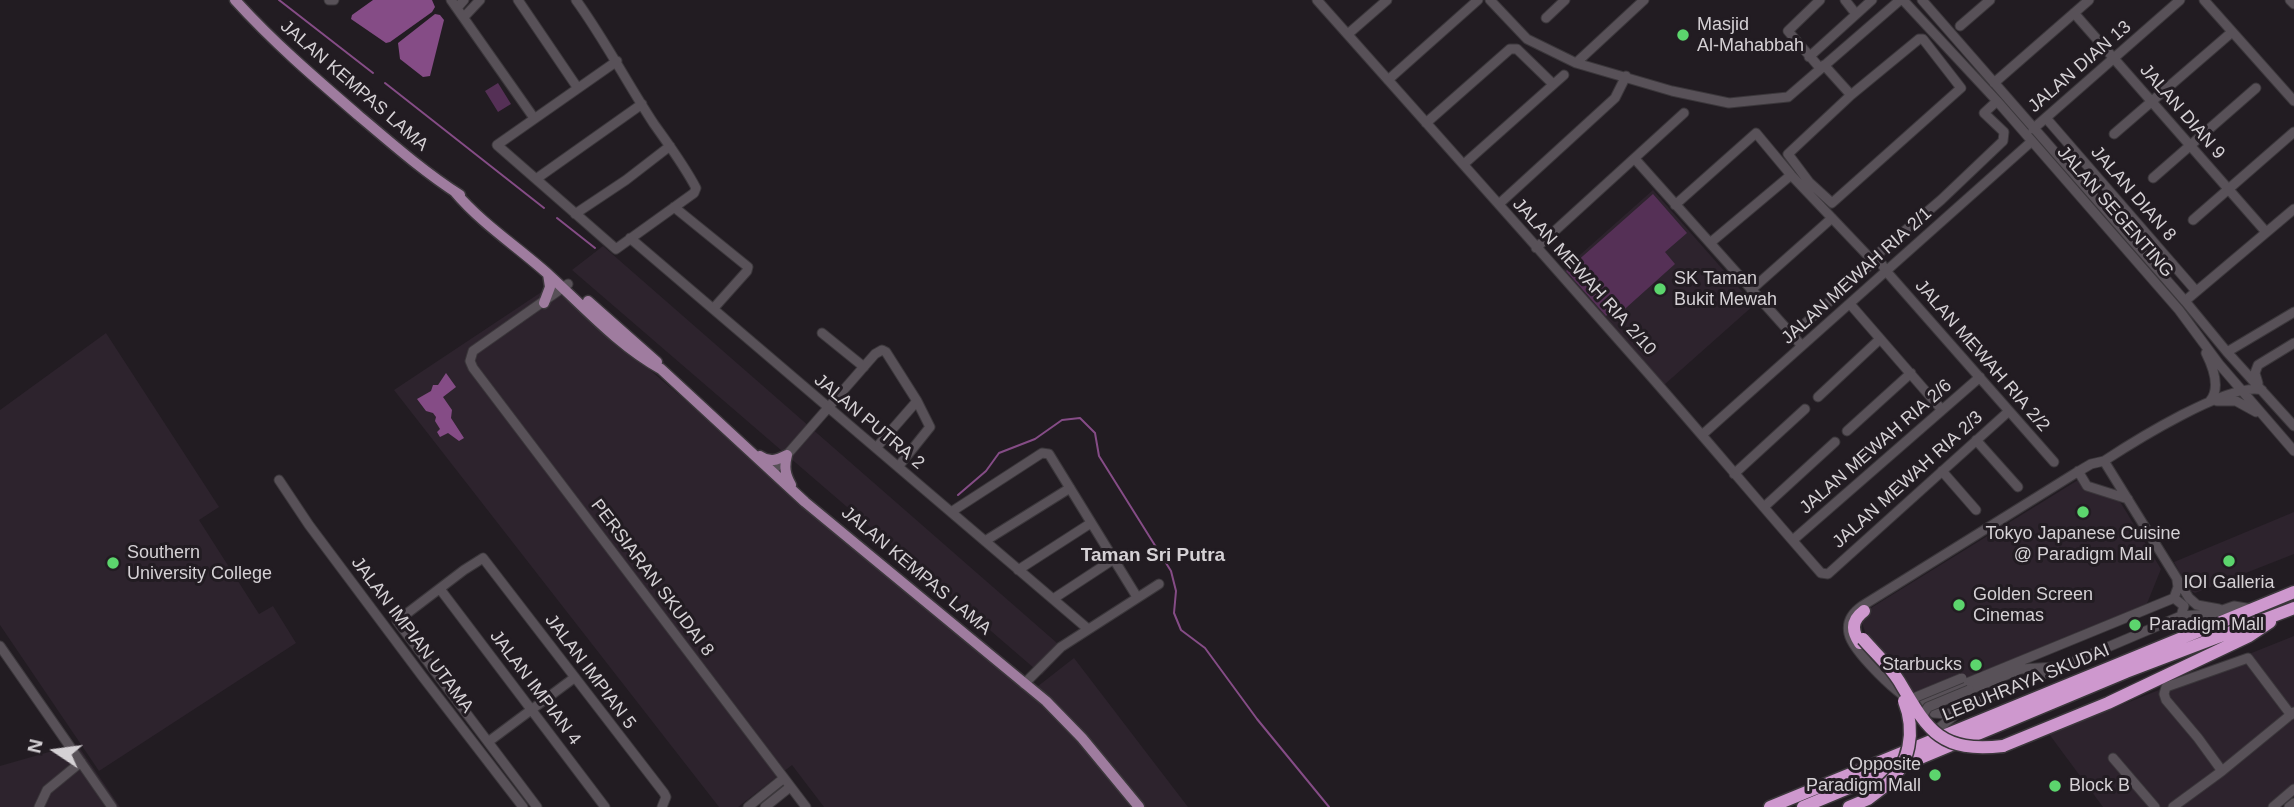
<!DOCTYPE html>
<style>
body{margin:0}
#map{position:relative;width:2294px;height:807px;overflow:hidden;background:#221c22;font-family:Helvetica,sans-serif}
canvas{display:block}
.north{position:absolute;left:21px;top:716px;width:70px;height:70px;-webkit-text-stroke:5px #221c22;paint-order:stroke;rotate:283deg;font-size:19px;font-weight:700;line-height:28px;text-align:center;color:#d5d1d5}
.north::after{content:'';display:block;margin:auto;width:24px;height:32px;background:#d5d1d5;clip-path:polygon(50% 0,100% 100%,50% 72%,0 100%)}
</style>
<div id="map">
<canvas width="2294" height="807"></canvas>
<div class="north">N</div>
</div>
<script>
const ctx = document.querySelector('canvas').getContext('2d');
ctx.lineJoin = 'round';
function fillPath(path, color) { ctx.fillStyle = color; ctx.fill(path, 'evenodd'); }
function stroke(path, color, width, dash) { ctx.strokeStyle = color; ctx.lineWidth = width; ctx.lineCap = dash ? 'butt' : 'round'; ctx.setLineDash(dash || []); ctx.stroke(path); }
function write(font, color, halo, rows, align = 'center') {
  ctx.font = font + ' Helvetica,sans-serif'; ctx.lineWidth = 6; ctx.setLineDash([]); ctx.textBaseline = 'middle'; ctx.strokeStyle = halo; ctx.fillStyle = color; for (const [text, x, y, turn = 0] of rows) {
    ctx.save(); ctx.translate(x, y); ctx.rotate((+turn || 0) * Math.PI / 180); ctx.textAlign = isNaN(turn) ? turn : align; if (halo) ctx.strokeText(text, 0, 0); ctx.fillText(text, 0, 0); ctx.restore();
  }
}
const built = new Path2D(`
 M 1653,190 L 1754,305 L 1664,385 L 1563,270 Z
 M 603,246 L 1065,650 L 1042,675 L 572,270 Z
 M 549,287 L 567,299 L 1046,709 L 1085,750 L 1133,807 L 824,807 L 792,765 L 738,807 L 719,807 L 394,390 Z
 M 106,333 L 219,507 L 199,520 L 259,614 L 273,606 L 296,643 L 99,771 L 0,625 L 0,410 Z
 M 2078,480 L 2119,500 L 2161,569 L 2146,606 L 1918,700 L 1867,637 L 1862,623 L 1866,611 Z
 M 2294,512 L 2294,554 L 2195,593 L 2189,590 L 2174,562 Z
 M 2294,636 L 2294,795 L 2279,807 L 2103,807 L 2049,734 Z
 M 1074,658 L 1188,807 L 1143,807 L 1033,690 Z
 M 77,744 L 120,807 L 0,807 L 0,766 Z`);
const green = new Path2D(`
 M 498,83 L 511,104 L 498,112 L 485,91 Z
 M 1653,194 L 1687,233 L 1665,252 L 1675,264 L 1617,316 L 1612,310 L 1606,316 L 1566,271 Z`);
const water = new Path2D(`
 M 373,0 L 432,0 L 435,7 L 432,12 L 390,42 L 386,43 L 351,19 L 352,15 Z
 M 435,14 L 440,15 L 444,20 L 430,76 L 423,77 L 400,59 L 398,43 Z
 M 446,373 L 456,387 L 443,397 L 452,410 L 451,418 L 464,438 L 459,441 L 448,433 L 440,437 L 437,432 L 440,429 L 435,421 L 436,417 L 433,413 L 426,411 L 417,399 L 431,391 L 433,385 L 438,385 Z`);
const stream = new Path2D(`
 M 279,0 L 373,73
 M 385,83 L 544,208
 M 557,218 L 595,248
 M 958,495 L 986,471 L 999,453 L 1035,439 L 1062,420 L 1080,418 L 1095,433 L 1099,456 L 1171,571 L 1176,591 L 1174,613 L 1181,630 L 1205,648 L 1257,719 L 1329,807`);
const minor = new Path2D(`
 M 329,0 L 334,0
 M 451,0 L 534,118
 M 518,0 L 577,87
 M 576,0 C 605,40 627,83 654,124 C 669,145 684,165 696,188 L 694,193 L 616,249 L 497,145 L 617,61
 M 1317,0 C 1425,122 1533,242 1640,364 C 1701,433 1760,504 1821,573 L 1828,574 L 2009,411
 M 1490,0 L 1527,39 L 1576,63 L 1672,91 L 1729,103 L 1788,97 L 1900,0
 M 1845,0 L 1856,14
 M 1903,0 L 1997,101 L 2179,310 L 2219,364 L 2294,451
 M 1922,0 L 2185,301 L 2227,352 L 2294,426
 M 2204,0 L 2294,101
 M 2290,0 L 2294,4
 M 457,8 L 464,0
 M 2074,13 L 2266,232
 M 464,17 L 480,0
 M 1546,18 L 1565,0
 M 1960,26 L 1990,0
 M 1348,34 L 1387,0
 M 1919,39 L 1923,39 L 1961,88 L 1832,203 L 1809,182 L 1788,154 L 1851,95 Z
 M 1809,57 L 1872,0
 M 1576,63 L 1644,0
 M 1824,65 L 1851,95
 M 1820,68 L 1788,31 L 1820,0
 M 1388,80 L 1478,0
 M 1994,83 L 2089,0
 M 1997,101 L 1984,113 L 2004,132 L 2003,141 L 1941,200 L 1880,252 L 1878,258 L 1886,271 L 2054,462
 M 2046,118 L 2196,291
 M 1426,123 L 1510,49 L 1517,49 L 1553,84
 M 2033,129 L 2180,0
 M 2114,134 L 2232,32
 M 1635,159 L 1802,346
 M 1464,164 L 1564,75
 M 2153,178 L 2256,88
 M 536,179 L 642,104
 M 1499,204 L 1615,98 L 1626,76
 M 1675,205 L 1756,133 L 1791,175 L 1870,258 L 1869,266 L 1792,335
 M 674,207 L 748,267 L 747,271 L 713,309
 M 575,214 L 626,180 L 670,146
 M 2193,220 L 2294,132
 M 630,238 L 1088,629
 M 1710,243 L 1791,175
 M 1536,248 L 1684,113
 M 568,284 L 473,351 L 470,361 L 473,368 L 806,807
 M 1751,290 L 1832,218
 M 2185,301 L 2294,209
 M 1850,304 L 1942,410
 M 822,333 L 864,367
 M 2227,352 L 2294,312
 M 2206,353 C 2213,367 2221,388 2210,401
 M 2258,383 L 2255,373 L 2258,365 L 2294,343
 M 1818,397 L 1880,339
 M 2217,401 L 2236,401 L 2256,412
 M 1847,431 L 1911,373
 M 1702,435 L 2032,141
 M 1976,440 L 2018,487
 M 876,448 L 917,401
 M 2104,461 L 2189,598 L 2197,605 L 2219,609
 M 1942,471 L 1976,510
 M 2078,471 L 2087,486 L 2128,499
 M 772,472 L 875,354 L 882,350 L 886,352 L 917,401 L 930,427 L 898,467
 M 1734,474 L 1805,409
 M 279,480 L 309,525 L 422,676 L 523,807
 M 1764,507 L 1835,442
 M 951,512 L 1042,453 L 1049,454 L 1137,597
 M 1793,540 L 1980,377
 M 985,541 L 1070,488
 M 1018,570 L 1091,523
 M 2177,580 L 2178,587 L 2174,598 L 1918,703 C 1901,700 1852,650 1849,634 C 1846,621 1852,613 1862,606 L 2074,474 L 2091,464 L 2104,461 C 2133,442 2230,381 2262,390
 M 440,589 L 605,807
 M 2174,598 L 2184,606 L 2181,616
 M 1053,599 L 1114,559
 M 0,646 L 112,807
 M 1024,684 L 1061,647 L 1159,584
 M 1969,690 L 2021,669 L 2055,667
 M 1934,713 L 1947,714 L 1962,709 L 2181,616 L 2211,614 L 2234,606 L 2252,609
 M 1932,734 L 1956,714
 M 488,742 L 574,678
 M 2113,758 L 2155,807
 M 2222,771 L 2198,738 L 2166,700 L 2164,694 L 2166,687 L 2248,658 L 2291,715
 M 39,807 L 47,790 L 81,762
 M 537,807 L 397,621 L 464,570 L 483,558 L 664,793 L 666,797 L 662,807
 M 748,807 L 784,778
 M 765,807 L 790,787
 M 2173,807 L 2222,771 L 2294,712
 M 2273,807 L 2294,789
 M 2289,807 L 2294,803`);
const major = new Path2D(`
 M 235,0 C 273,42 315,78 358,115 C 391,143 424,172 460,195
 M 455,192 C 482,224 518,247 549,275 C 584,307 619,346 661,369 L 805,502 L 1046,701 L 1082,738 L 1139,807
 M 588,301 L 657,362
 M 544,303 L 550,287 L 548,274
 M 787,455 C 784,467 785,474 791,485
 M 760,456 C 770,463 777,460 787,455`);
const highway = new Path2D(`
 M 1860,643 C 1851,630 1852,620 1864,611
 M 2003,746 L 2108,703 L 2249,636 L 2270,622
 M 1770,807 L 2294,592
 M 1803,807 L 2126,672 L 2294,608
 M 1849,807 L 1868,799 L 1885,786`);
const minorBridge = new Path2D(`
 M 1912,704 L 1916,697 L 1962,678
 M 1923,721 L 1924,713 L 1928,707 L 1969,690`);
const highwayBridge = new Path2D(`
 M 1863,639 C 1875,653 1890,666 1899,681 C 1928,730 1939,753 2003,746
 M 1885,786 C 1910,765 1916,731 1904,701`);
const markers = [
 [1683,35,7,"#5cd56d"],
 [1660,289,7,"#5cd56d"],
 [2083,512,7,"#5cd56d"],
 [2229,561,7,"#5cd56d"],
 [113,563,7,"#5cd56d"],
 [1959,605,7,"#5cd56d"],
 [2135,625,7,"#5cd56d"],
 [1976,665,7,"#5cd56d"],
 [1935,775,7,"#5cd56d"],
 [2055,786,7,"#5cd56d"]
];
const poiNames = [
 ["Masjid",1697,25],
 ["Al-Mahabbah",1697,46],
 ["SK Taman",1674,279],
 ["Bukit Mewah",1674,300],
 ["Tokyo Japanese Cuisine",2083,534,"center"],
 ["@ Paradigm Mall",2083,555,"center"],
 ["Southern",127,553],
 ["University College",127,574],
 ["IOI Galleria",2229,583,"center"],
 ["Golden Screen",1973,595],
 ["Cinemas",1973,616],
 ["Paradigm Mall",2149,625],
 ["Starbucks",1962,665,"right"],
 ["Opposite",1921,765,"right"],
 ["Paradigm Mall",1921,786,"right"],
 ["Block B",2069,786]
];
const streetNames = [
 ["JALAN DIAN 13",2080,67,-41],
 ["JALAN KEMPAS LAMA",354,86,41],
 ["JALAN DIAN 9",2182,112,49],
 ["JALAN DIAN 8",2133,194,49],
 ["JALAN SEGENTING",2115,212,49],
 ["JALAN MEWAH RIA 2/1",1857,276,-42],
 ["JALAN MEWAH RIA 2/10",1584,277,48],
 ["JALAN MEWAH RIA 2/2",1982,356,49],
 ["JALAN PUTRA 2",869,422,40],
 ["JALAN MEWAH RIA 2/6",1876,447,-41],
 ["JALAN MEWAH RIA 2/3",1908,480,-42],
 ["JALAN KEMPAS LAMA",916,571,40],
 ["PERSIARAN SKUDAI 8",652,578,53],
 ["JALAN IMPIAN UTAMA",412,635,53],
 ["JALAN IMPIAN 5",590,672,53],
 ["LEBUHRAYA SKUDAI",2026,683,-22],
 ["JALAN IMPIAN 4",535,688,53]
];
const neighbourhoodNames = [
 ["Taman Sri Putra",1153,556]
];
fillPath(built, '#2d232d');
fillPath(green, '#553056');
fillPath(water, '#854c86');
stroke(stream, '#854c86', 2);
stroke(minor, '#3b373b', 11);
stroke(major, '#3b373b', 13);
stroke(highway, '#3b373b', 15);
stroke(minor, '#585158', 9);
stroke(major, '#9f7c9f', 10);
stroke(highway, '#ce98ce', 12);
stroke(minorBridge, '#3b373b', 11, []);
stroke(highwayBridge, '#3b373b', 15, []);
stroke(minorBridge, '#585158', 9);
stroke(highwayBridge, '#ce98ce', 12);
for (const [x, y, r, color] of markers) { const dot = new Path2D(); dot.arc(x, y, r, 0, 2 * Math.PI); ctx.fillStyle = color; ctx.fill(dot); stroke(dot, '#221c22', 2.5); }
write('18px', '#d5d1d5', '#221c22', poiNames, 'left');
write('18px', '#d5d1d5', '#221c22', streetNames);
write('bold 19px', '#d5d1d5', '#221c22', neighbourhoodNames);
</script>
